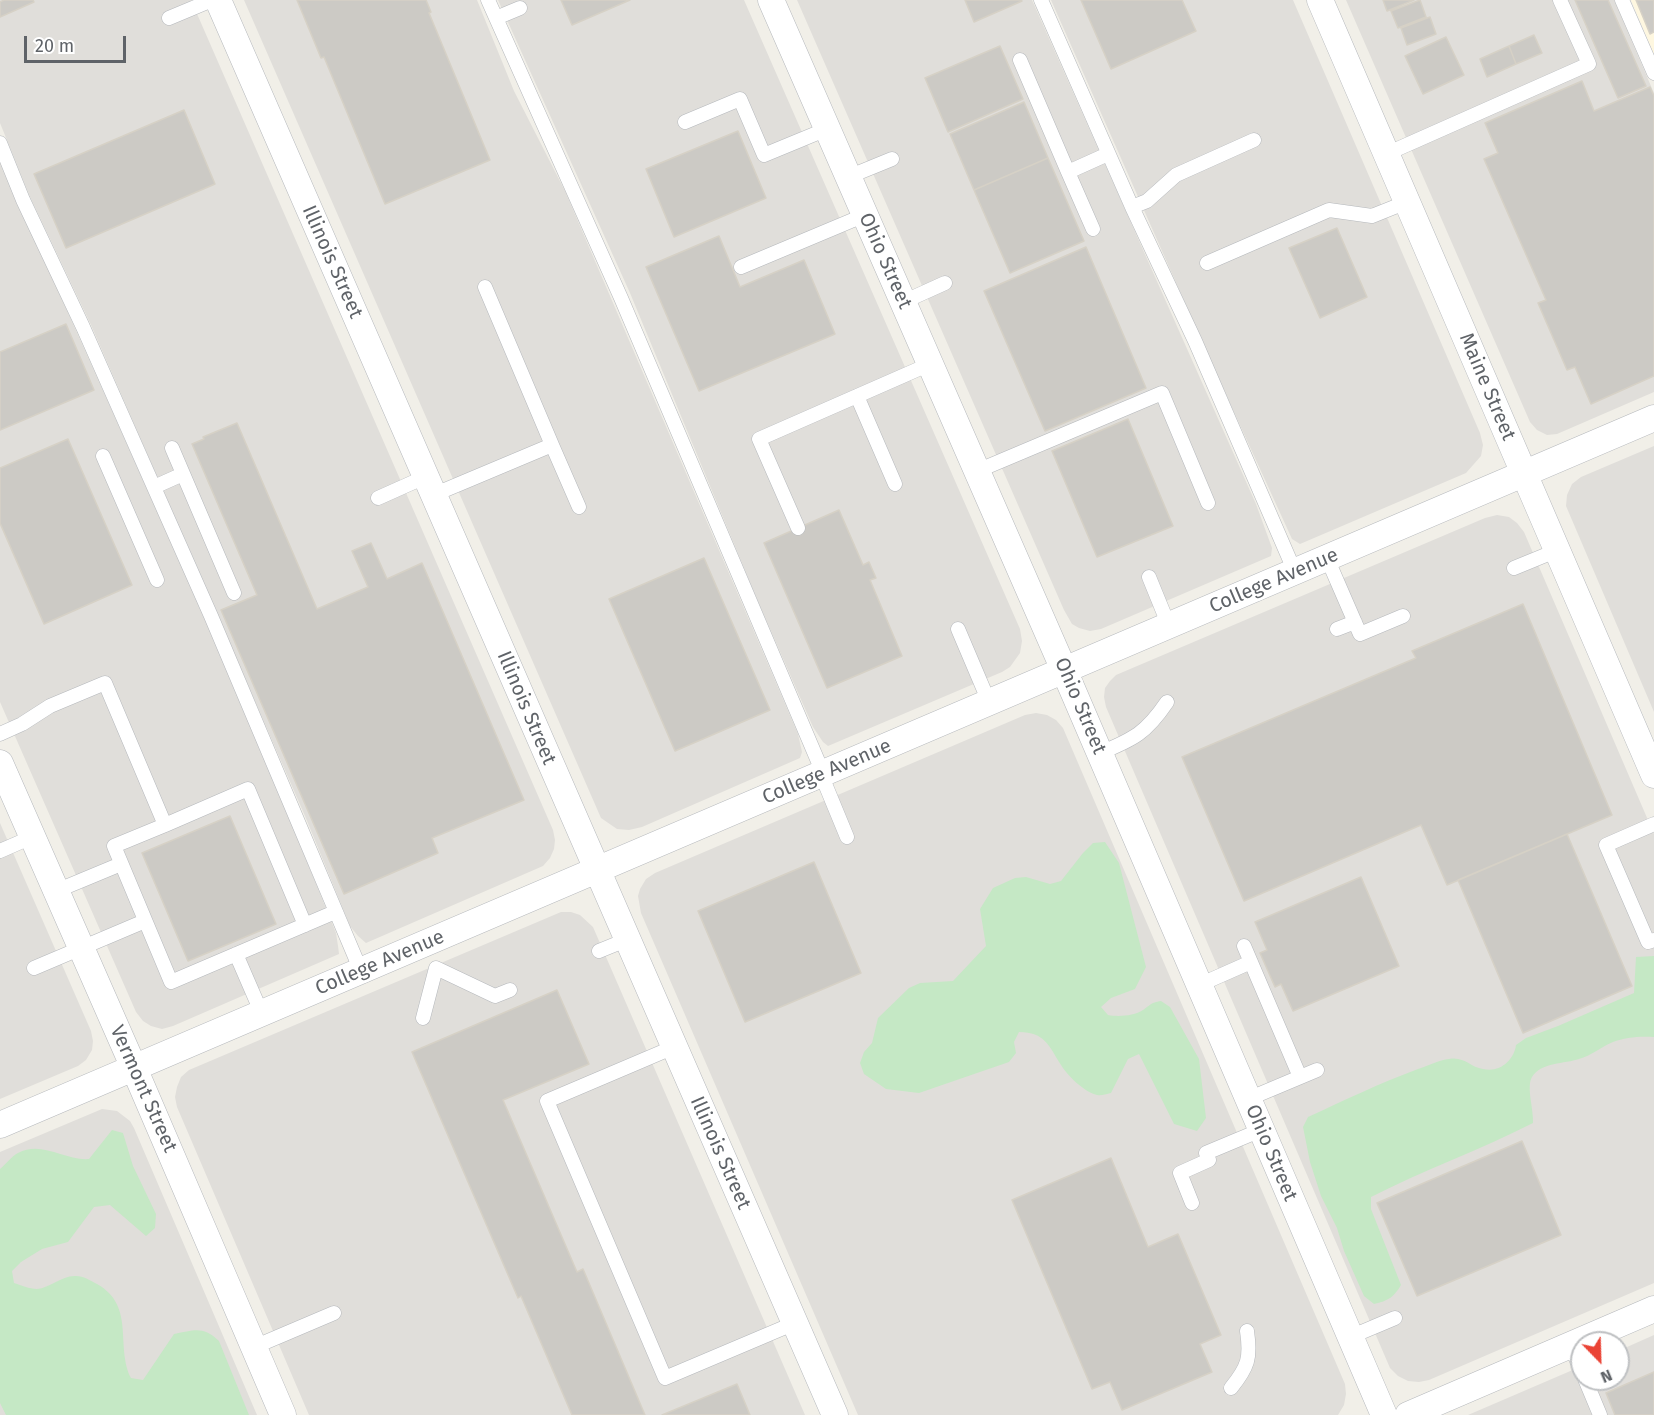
<!DOCTYPE html>
<style>
body{margin:0}
#map{position:relative;width:1654px;height:1415px;overflow:hidden;background:#f1efe8;font-family:"Fira Sans",sans-serif}
canvas{display:block}
.north{position:absolute;left:1570px;top:1331px;width:60px;height:60px;box-sizing:border-box;background:#fff;border:2px solid #bfc1c3;border-radius:50%;rotate:157deg;font-size:16px;font-weight:700;line-height:24px;text-align:center;color:#5f6368}
.north::after{content:'';display:block;margin:auto;width:21px;height:27px;background:#ea4335;clip-path:polygon(50% 0,100% 100%,50% 72%,0 100%)}
.scale{position:absolute;left:24px;top:36px;width:102px;height:27px;box-sizing:border-box;border:3px solid #5f6368;border-top:0;padding-left:8px;font-size:18px;line-height:21px;white-space:nowrap;color:#5f6368;-webkit-text-stroke:4px #fff;paint-order:stroke}
</style>
<div id="map">
<canvas width="1654" height="1415"></canvas>
<div class="north">N</div>
<div class="scale">20 m</div>
</div>
<script>
const ctx = document.querySelector('canvas').getContext('2d');
ctx.lineJoin = 'round';
function fillPath(path, color) { ctx.fillStyle = color; ctx.fill(path, 'evenodd'); }
function stroke(path, color, width, dash) { ctx.strokeStyle = color; ctx.lineWidth = width; ctx.lineCap = dash ? 'butt' : 'round'; ctx.setLineDash(dash || []); ctx.stroke(path); }
function write(font, color, halo, rows, align = 'center') {
  ctx.font = font + ' "Fira Sans",sans-serif'; ctx.lineWidth = 5; ctx.setLineDash([]); ctx.textBaseline = 'middle'; ctx.strokeStyle = halo; ctx.fillStyle = color; for (const [text, x, y, turn = 0] of rows) {
    ctx.save(); ctx.translate(x, y); ctx.rotate((+turn || 0) * Math.PI / 180); ctx.textAlign = isNaN(turn) ? turn : align; if (halo) ctx.strokeText(text, 0, 0); ctx.fillText(text, 0, 0); ctx.restore();
  }
}
const commercial = new Path2D(`
 M 1631,0 L 1654,0 L 1654,54 Z`);
const industrial = new Path2D(`
 M 0,0 L 191,0 L 553,830 L 555,840 L 554,849 L 550,858 L 543,866 L 366,943 L 358,936 L 350,926 L 305,816 L 91,325 L 30,197 L 0,123 Z
 M 244,0 L 477,0 L 514,91 L 565,191 L 798,734 L 802,752 L 800,758 L 642,827 L 629,830 L 617,829 L 601,818 Z
 M 498,0 L 744,0 L 1020,629 L 1022,641 L 1020,653 L 1010,667 L 1002,672 L 828,746 L 823,742 L 813,727 L 756,597 L 630,293 Z
 M 797,0 L 1032,0 L 1256,504 L 1272,548 L 1271,556 L 1101,629 L 1090,631 L 1079,628 L 1072,624 L 1064,610 Z
 M 1051,0 L 1293,0 L 1480,433 L 1483,445 L 1481,456 L 1466,473 L 1300,544 L 1292,539 L 1212,364 Z
 M 1346,0 L 1614,0 L 1654,93 L 1654,392 L 1557,434 L 1547,435 L 1537,430 L 1530,422 Z
 M 0,161 L 205,618 L 291,822 L 336,933 L 338,946 L 339,954 L 173,1026 L 162,1029 L 151,1026 L 143,1021 L 136,1012 L 0,702 Z
 M 1654,446 L 1654,712 L 1566,506 L 1567,495 L 1572,484 L 1581,477 Z
 M 1497,515 L 1509,517 L 1517,523 L 1524,532 L 1654,834 L 1654,1283 L 1429,1380 L 1419,1382 L 1408,1381 L 1398,1376 L 1390,1368 L 1106,707 L 1104,697 L 1105,688 L 1110,681 L 1116,675 L 1485,518 Z
 M 1036,713 L 1047,715 L 1056,720 L 1063,728 L 1345,1384 L 1346,1394 L 1344,1405 L 1338,1415 L 858,1415 L 641,913 L 638,896 L 640,889 L 646,879 L 655,873 L 1025,715 Z
 M 0,823 L 91,1031 L 93,1041 L 92,1050 L 86,1060 L 78,1066 L 0,1099 Z
 M 561,912 L 571,912 L 580,915 L 593,927 L 805,1415 L 309,1415 L 177,1107 L 175,1097 L 177,1087 L 181,1077 L 189,1070 Z
 M 102,1109 L 117,1111 L 130,1121 L 134,1128 L 257,1415 L 0,1415 L 0,1152 Z
 M 1654,1335 L 1654,1415 L 1468,1415 L 1582,1366 L 1582,1379 L 1618,1379 L 1618,1351 Z`);
const green = new Path2D(`
 M 1105,842 L 1119,863 L 1146,967 L 1135,989 L 1111,998 L 1101,1007 L 1108,1015 C 1118,1017 1134,1016 1143,1010 C 1152,1004 1150,1003 1161,1001 L 1170,1007 L 1199,1059 L 1206,1118 L 1197,1131 L 1174,1124 L 1139,1054 L 1128,1059 L 1111,1093 C 1106,1094 1101,1096 1097,1095 C 1084,1092 1067,1075 1061,1065 C 1049,1046 1045,1032 1019,1032 L 1014,1042 L 1016,1053 L 1009,1062 L 919,1093 L 886,1089 L 864,1074 L 860,1063 L 864,1052 L 872,1043 L 878,1018 L 909,988 L 920,983 L 953,981 L 986,946 L 980,909 L 993,888 L 1015,878 L 1026,877 L 1050,884 L 1061,881 L 1083,853 L 1093,843 Z
 M 1654,956 L 1654,1037 C 1641,1036 1625,1037 1613,1042 C 1601,1047 1591,1056 1579,1059 C 1565,1064 1541,1062 1532,1077 C 1526,1087 1534,1110 1533,1123 C 1480,1150 1424,1170 1371,1197 L 1371,1209 L 1401,1285 C 1394,1297 1388,1301 1374,1304 L 1364,1296 L 1344,1251 L 1337,1228 L 1321,1196 L 1310,1162 L 1303,1127 L 1308,1117 C 1345,1100 1380,1083 1418,1069 C 1428,1066 1439,1060 1449,1059 C 1464,1056 1470,1067 1483,1069 C 1500,1073 1514,1060 1516,1045 L 1526,1038 L 1558,1026 L 1634,993 L 1636,957 Z
 M 112,1130 L 123,1133 L 133,1166 L 156,1214 L 155,1228 L 146,1236 L 110,1205 L 94,1207 L 68,1242 L 42,1249 L 21,1262 L 12,1271 L 14,1283 C 20,1285 30,1289 37,1289 C 50,1288 62,1275 76,1276 C 84,1276 89,1280 97,1284 C 136,1306 115,1346 131,1378 L 143,1380 L 174,1334 C 195,1330 203,1326 219,1341 L 249,1415 L 6,1415 L 0,1403 L 0,1169 C 6,1164 12,1156 18,1153 C 42,1140 65,1161 89,1159 Z`);
const building = new Path2D(`
 M 4,0 L 33,0 L 34,2 L 0,17 L 0,2 Z
 M 297,0 L 426,0 L 431,12 L 429,13 L 490,160 L 385,204 L 324,57 L 321,58 Z
 M 561,0 L 630,0 L 572,25 Z
 M 965,0 L 1021,0 L 1022,1 L 974,22 Z
 M 1081,0 L 1182,0 L 1196,31 L 1111,69 Z
 M 1383,0 L 1414,0 L 1387,11 Z
 M 1420,0 L 1426,17 L 1398,28 L 1391,11 Z
 M 1575,0 L 1608,0 L 1646,86 L 1618,98 Z
 M 1636,0 L 1654,0 L 1654,32 L 1650,34 Z
 M 1430,17 L 1436,34 L 1407,45 L 1401,28 Z
 M 1534,35 L 1542,53 L 1516,64 L 1509,46 Z
 M 1446,37 L 1464,75 L 1423,94 L 1405,56 Z
 M 1000,46 L 1023,99 L 948,132 L 925,78 Z
 M 1509,46 L 1516,64 L 1487,77 L 1480,59 Z
 M 1582,81 L 1594,111 L 1650,87 L 1654,96 L 1654,376 L 1591,404 L 1575,367 L 1567,370 L 1538,303 L 1546,300 L 1484,159 L 1498,153 L 1485,123 Z
 M 1024,102 L 1048,158 L 974,190 L 950,134 Z
 M 184,110 L 215,184 L 66,248 L 34,174 Z
 M 738,131 L 766,198 L 674,237 L 646,169 Z
 M 1048,158 L 1084,241 L 1010,273 L 974,190 Z
 M 1337,228 L 1367,297 L 1320,318 L 1289,248 Z
 M 719,236 L 740,287 L 804,260 L 835,334 L 699,391 L 646,267 Z
 M 1086,247 L 1146,388 L 1045,431 L 984,291 Z
 M 66,324 L 94,390 L 0,430 L 0,352 Z
 M 1128,419 L 1173,526 L 1097,557 L 1052,451 Z
 M 237,423 L 317,609 L 368,587 L 352,551 L 371,543 L 387,579 L 422,563 L 524,800 L 432,838 L 438,853 L 344,894 L 221,610 L 257,595 L 192,444 L 204,439 L 203,437 Z
 M 68,439 L 132,585 L 44,624 L 0,523 L 0,468 Z
 M 839,510 L 863,565 L 869,562 L 876,578 L 870,580 L 902,656 L 827,688 L 764,543 Z
 M 704,558 L 770,710 L 675,751 L 609,599 Z
 M 1523,604 L 1612,815 L 1447,885 L 1421,825 L 1244,901 L 1182,757 L 1416,658 L 1412,651 Z
 M 230,816 L 276,924 L 188,961 L 142,853 Z
 M 1567,834 L 1632,986 L 1523,1033 L 1458,880 Z
 M 814,862 L 861,973 L 745,1022 L 698,911 Z
 M 1361,877 L 1399,966 L 1293,1011 L 1281,984 L 1275,987 L 1260,953 L 1267,950 L 1255,922 Z
 M 557,990 L 589,1064 L 503,1100 L 577,1272 L 583,1269 L 645,1415 L 572,1415 L 521,1296 L 518,1298 L 412,1052 Z
 M 1522,1141 L 1561,1235 L 1417,1296 L 1377,1203 Z
 M 1111,1158 L 1148,1247 L 1178,1234 L 1221,1335 L 1200,1344 L 1212,1372 L 1122,1410 L 1110,1382 L 1092,1389 L 1012,1200 Z
 M 1654,1372 L 1654,1415 L 1615,1415 L 1606,1393 Z
 M 737,1384 L 750,1415 L 662,1415 Z`);
const lane = new Path2D(`
 M 488,0 L 621,298 L 823,773
 M 1041,0 L 1132,207 L 1195,341 L 1295,572
 M 1622,0 L 1654,73
 M 169,18 L 212,0
 M 496,18 L 520,8
 M 1020,60 L 1068,172
 M 685,122 L 740,99 L 764,155 L 827,129
 M 0,143 L 23,200 L 83,327 L 211,616 L 361,971
 M 1386,154 L 1589,64 L 1560,0
 M 848,177 L 892,159
 M 1132,207 L 1147,201 L 1176,175 L 1254,140
 M 1093,229 L 1068,172 L 1108,154
 M 1207,263 L 1329,210 L 1372,216 L 1407,202
 M 741,267 L 865,215
 M 903,302 L 945,283
 M 857,396 L 895,484
 M 552,445 L 579,507
 M 172,448 L 234,593
 M 103,456 L 157,580
 M 977,471 L 1162,393 L 1208,503
 M 154,487 L 183,474
 M 433,495 L 552,445 L 485,287
 M 378,498 L 425,477
 M 798,528 L 759,439 L 930,364
 M 1327,558 L 1360,634 L 1403,616
 M 1514,568 L 1558,550
 M 1149,577 L 1169,626
 M 958,629 L 989,702
 M 1337,629 L 1355,622
 M 0,734 L 22,724 L 50,706 L 105,683 L 165,825 L 114,846 L 171,982 L 335,912
 M 1100,753 C 1134,739 1146,733 1167,702
 M 821,774 L 847,837
 M 1654,824 L 1606,845 L 1648,942 L 1654,940
 M 165,825 L 248,789 L 305,925
 M 0,851 L 32,837
 M 56,891 L 121,864
 M 1244,946 L 1300,1077
 M 599,951 L 626,940
 M 236,954 L 262,1014
 M 34,968 L 145,921
 M 1199,985 L 1251,962
 M 423,1018 L 436,968 L 495,996 L 510,990
 M 674,1047 L 547,1101 L 665,1378 L 795,1323
 M 1248,1099 L 1317,1070
 M 1192,1203 L 1180,1173 L 1209,1160 L 1206,1153 L 1261,1130
 M 1350,1337 L 1395,1318
 M 1570,1345 L 1582,1372
 M 254,1347 L 334,1313
 M 1585,1379 L 1600,1415
 M 1231,1388 C 1248,1367 1251,1358 1247,1331`);
const street = new Path2D(`
 M 218,0 L 835,1415
 M 771,0 L 1064,670 L 1384,1415
 M 1320,0 L 1654,775
 M 0,763 L 134,1068 L 283,1415
 M 0,1125 L 1654,418
 M 1408,1415 L 1654,1309`);
const streetNames = [
 ["Ohio Street",885,261,66],
 ["Illinois Street",332,262,66],
 ["Maine Street",1487,387,67],
 ["College Avenue",1274,581,-23],
 ["Ohio Street",1080,706,67],
 ["Illinois Street",526,708,67],
 ["College Avenue",827,772,-23],
 ["College Avenue",380,963,-23],
 ["Vermont Street",143,1089,66],
 ["Illinois Street",720,1153,66],
 ["Ohio Street",1271,1153,67]
];
fillPath(commercial, '#fef7e0');
fillPath(industrial, '#e0deda');
fillPath(green, '#c5e8c5');
fillPath(building, '#cccac5');
stroke(building, '#d6d1c6', 1.5);
stroke(lane, '#b5b8bc', 15);
stroke(street, '#b5b8bc', 27);
stroke(lane, '#fff', 14);
stroke(street, '#fff', 26);
write('20px', '#5f6368', '#fff', streetNames);
</script>
